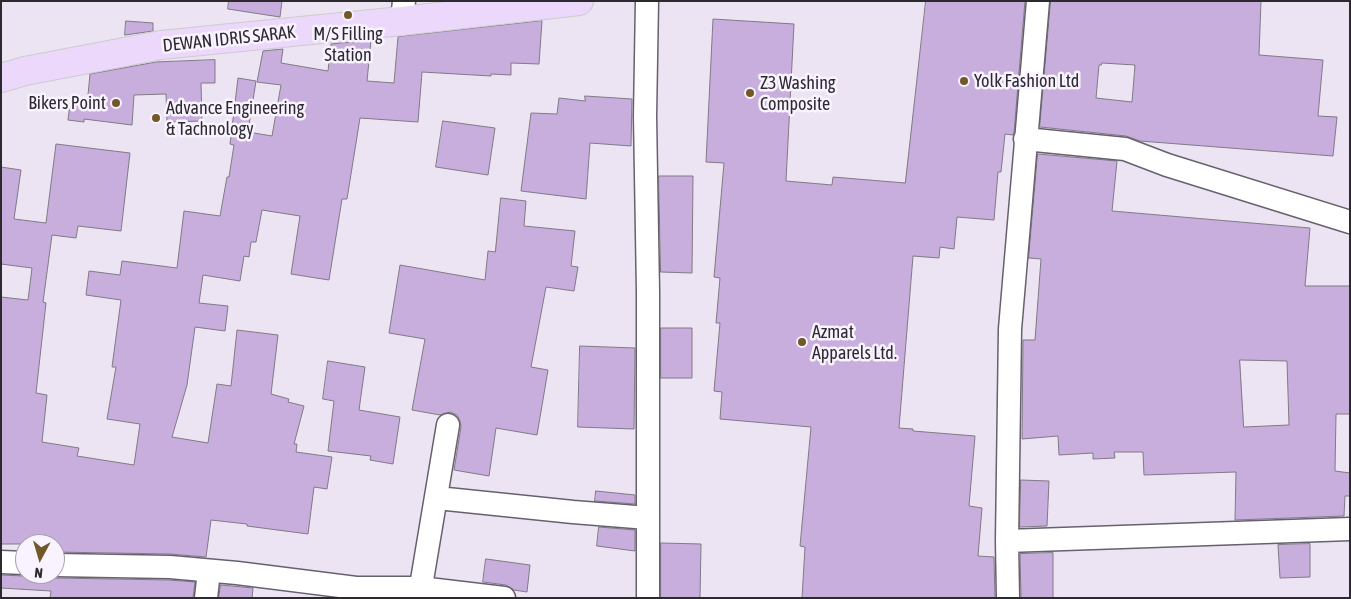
<!DOCTYPE html>
<style>
body{margin:0}
#map{position:relative;width:1351px;height:599px;overflow:hidden;background:#ece4f3;font-family:"Asap Condensed",sans-serif}
canvas{display:block}
.frame{position:absolute;inset:0;border:2px solid #2c292f;pointer-events:none}
.north{position:absolute;left:15px;top:534px;width:50px;height:50px;box-sizing:border-box;background:#f9f2ff;border:1px solid #a7a2ac;border-radius:50%;rotate:186deg;font-size:14px;font-weight:700;line-height:20px;text-align:center;color:#2c292f}
.north::after{content:'';display:block;margin:auto;width:18px;height:22px;background:#725729;clip-path:polygon(50% 0,100% 100%,50% 72%,0 100%)}
</style>
<div id="map">
<canvas width="1351" height="599"></canvas>
<div class="frame"></div>
<div class="north">N</div>
</div>
<script>
const ctx = document.querySelector('canvas').getContext('2d');
ctx.lineJoin = 'round';
function fillPath(path, color) { ctx.fillStyle = color; ctx.fill(path, 'evenodd'); }
function stroke(path, color, width, dash) { ctx.strokeStyle = color; ctx.lineWidth = width; ctx.lineCap = dash ? 'butt' : 'round'; ctx.setLineDash(dash || []); ctx.stroke(path); }
function write(font, color, halo, rows, align = 'center') {
  ctx.font = font + ' "Asap Condensed",sans-serif'; ctx.lineWidth = 5; ctx.setLineDash([]); ctx.textBaseline = 'middle'; ctx.strokeStyle = halo; ctx.fillStyle = color; for (const [text, x, y, turn = 0] of rows) {
    ctx.save(); ctx.translate(x, y); ctx.rotate((+turn || 0) * Math.PI / 180); ctx.textAlign = isNaN(turn) ? turn : align; if (halo) ctx.strokeText(text, 0, 0); ctx.fillText(text, 0, 0); ctx.restore();
  }
}
const building = new Path2D(`
 M 229,1 L 282,1 L 280,17 L 228,9 Z
 M 926,1 L 1025,1 L 1014,133 L 1013,135 L 1005,134 L 1001,172 L 998,172 L 994,220 L 957,217 L 954,249 L 940,247 L 939,258 L 913,256 L 899,428 L 913,429 L 913,431 L 975,436 L 969,506 L 982,508 L 978,556 L 994,557 L 995,598 L 802,598 L 805,547 L 800,546 L 811,427 L 720,419 L 722,392 L 714,391 L 720,323 L 716,323 L 720,278 L 714,277 L 724,163 L 706,162 L 713,19 L 794,24 L 786,181 L 832,185 L 833,177 L 905,183 Z
 M 1051,1 L 1261,1 L 1259,55 L 1323,60 L 1318,116 L 1337,117 L 1333,156 L 1140,141 L 1126,136 L 1040,127 ZM 1102,63 L 1135,65 L 1132,102 L 1096,98 L 1099,65 L 1101,65 Z
 M 126,21 L 153,23 L 153,31 L 125,35 Z
 M 542,21 L 539,64 L 511,63 L 511,75 L 491,74 L 491,76 L 422,72 L 418,122 L 360,118 L 347,199 L 342,199 L 329,280 L 291,274 L 300,216 L 262,210 L 256,242 L 251,242 L 249,257 L 244,256 L 240,281 L 203,275 L 199,303 L 228,306 L 225,331 L 195,327 L 187,385 L 172,437 L 208,443 L 217,384 L 231,386 L 237,330 L 278,335 L 271,394 L 289,399 L 288,402 L 304,406 L 294,444 L 297,444 L 296,452 L 332,457 L 327,489 L 314,487 L 308,534 L 247,526 L 247,524 L 211,520 L 206,557 L 170,554 L 55,552 L 55,544 L 1,544 L 1,297 L 28,300 L 32,268 L 1,264 L 1,167 L 21,170 L 14,219 L 46,223 L 56,144 L 130,153 L 121,231 L 78,226 L 76,238 L 52,235 L 43,302 L 46,303 L 36,393 L 47,395 L 42,442 L 79,448 L 77,456 L 134,465 L 140,424 L 107,419 L 116,367 L 112,367 L 121,300 L 86,295 L 89,271 L 120,275 L 122,261 L 177,268 L 184,211 L 220,216 L 227,177 L 229,177 L 234,145 L 230,144 L 238,78 L 256,81 L 248,132 L 272,136 L 281,85 L 257,82 L 263,51 L 283,49 L 281,63 L 328,71 L 331,44 L 371,40 L 367,81 L 394,83 L 398,37 Z
 M 215,60 L 215,83 L 201,83 L 202,121 L 167,122 L 166,94 L 134,95 L 132,125 L 84,119 L 84,122 L 68,120 L 70,103 L 87,105 L 90,74 L 156,62 Z
 M 585,96 L 632,99 L 631,146 L 590,143 L 586,199 L 521,191 L 531,113 L 557,114 L 559,98 L 585,101 Z
 M 443,121 L 495,128 L 488,175 L 436,167 Z
 M 1038,154 L 1117,161 L 1112,211 L 1310,228 L 1305,286 L 1350,286 L 1350,414 L 1336,414 L 1335,471 L 1350,473 L 1350,496 L 1345,496 L 1344,516 L 1235,520 L 1236,472 L 1144,475 L 1143,452 L 1114,452 L 1115,458 L 1093,459 L 1093,453 L 1059,455 L 1058,436 L 1022,439 L 1023,340 L 1035,340 L 1041,259 L 1029,258 ZM 1240,360 L 1287,361 L 1289,425 L 1244,427 Z
 M 659,176 L 693,176 L 692,273 L 661,272 Z
 M 501,198 L 526,201 L 524,226 L 575,231 L 571,266 L 578,267 L 574,291 L 546,287 L 531,367 L 548,370 L 537,435 L 496,428 L 489,476 L 454,470 L 461,427 L 460,421 L 457,415 L 450,412 L 440,415 L 412,410 L 425,339 L 389,333 L 400,265 L 485,280 L 488,251 L 495,252 Z
 M 661,328 L 692,328 L 692,378 L 661,378 Z
 M 580,346 L 635,348 L 634,429 L 578,427 Z
 M 328,361 L 365,367 L 359,410 L 400,417 L 393,464 L 370,460 L 371,456 L 328,451 L 334,401 L 323,399 Z
 M 1021,480 L 1049,481 L 1047,526 L 1020,527 Z
 M 596,491 L 635,495 L 635,504 L 595,501 Z
 M 599,527 L 635,530 L 635,551 L 597,546 Z
 M 661,543 L 701,544 L 700,598 L 661,598 Z
 M 1310,544 L 1310,577 L 1280,578 L 1278,545 Z
 M 1053,553 L 1053,598 L 1021,598 L 1020,554 Z
 M 486,559 L 530,565 L 527,592 L 514,590 L 506,585 L 483,582 Z
 M 32,574 L 47,575 L 55,578 L 169,580 L 195,582 L 193,598 L 50,598 L 51,591 L 1,588 L 1,575 L 24,576 Z
 M 221,585 L 253,588 L 252,598 L 219,598 Z`);
const minor = new Path2D(`
 M 647,1 L 645,116 L 648,292 L 648,598
 M 402,21 L 404,1
 M 1025,139 L 1125,149 L 1167,165 L 1350,222
 M 437,498 L 573,512 L 648,518
 M 1007,541 L 1350,529
 M 1,562 L 25,563
 M 55,565 L 170,567 L 237,573 L 356,588 L 420,588 L 504,598
 M 206,598 L 209,571
 M 419,598 L 448,425
 M 1008,598 L 1007,541 L 1010,329 L 1038,1`);
const major = new Path2D(`
 M 1,78 L 25,71 L 161,45 L 402,21 L 579,1`);
const markers = [
 [348,15,5,"#725729"],
 [964,81,5,"#725729"],
 [750,93,5,"#725729"],
 [116,103,5,"#725729"],
 [156,118,5,"#725729"],
 [802,342,5,"#725729"]
];
const poiNames = [
 ["M/S Filling",348,34,"center"],
 ["Station",348,55,"center"],
 ["Yolk Fashion Ltd",974,81],
 ["Z3 Washing",760,83],
 ["Composite",760,104],
 ["Bikers Point",106,103,"right"],
 ["Advance Engineering",166,108],
 ["& Tachnology",166,129],
 ["Azmat",812,332],
 ["Apparels Ltd.",812,353]
];
const streetNames = [
 ["DEWAN IDRIS SARAK",229,39,-6]
];
fillPath(building, '#c7aedc');
stroke(building, '#807986', 1);
stroke(minor, '#67606d', 25);
stroke(major, '#cccccd', 30);
stroke(minor, '#fff', 22);
stroke(major, '#ebd8fb', 28);
for (const [x, y, r, color] of markers) { const dot = new Path2D(); dot.arc(x, y, r, 0, 2 * Math.PI); ctx.fillStyle = color; ctx.fill(dot); stroke(dot, '#f9f2ff', 2); }
write('18px', '#2c292f', '#f9f2ff', poiNames, 'left');
write('18px', '#2c292f', '#f9f2ff', streetNames);
</script>
